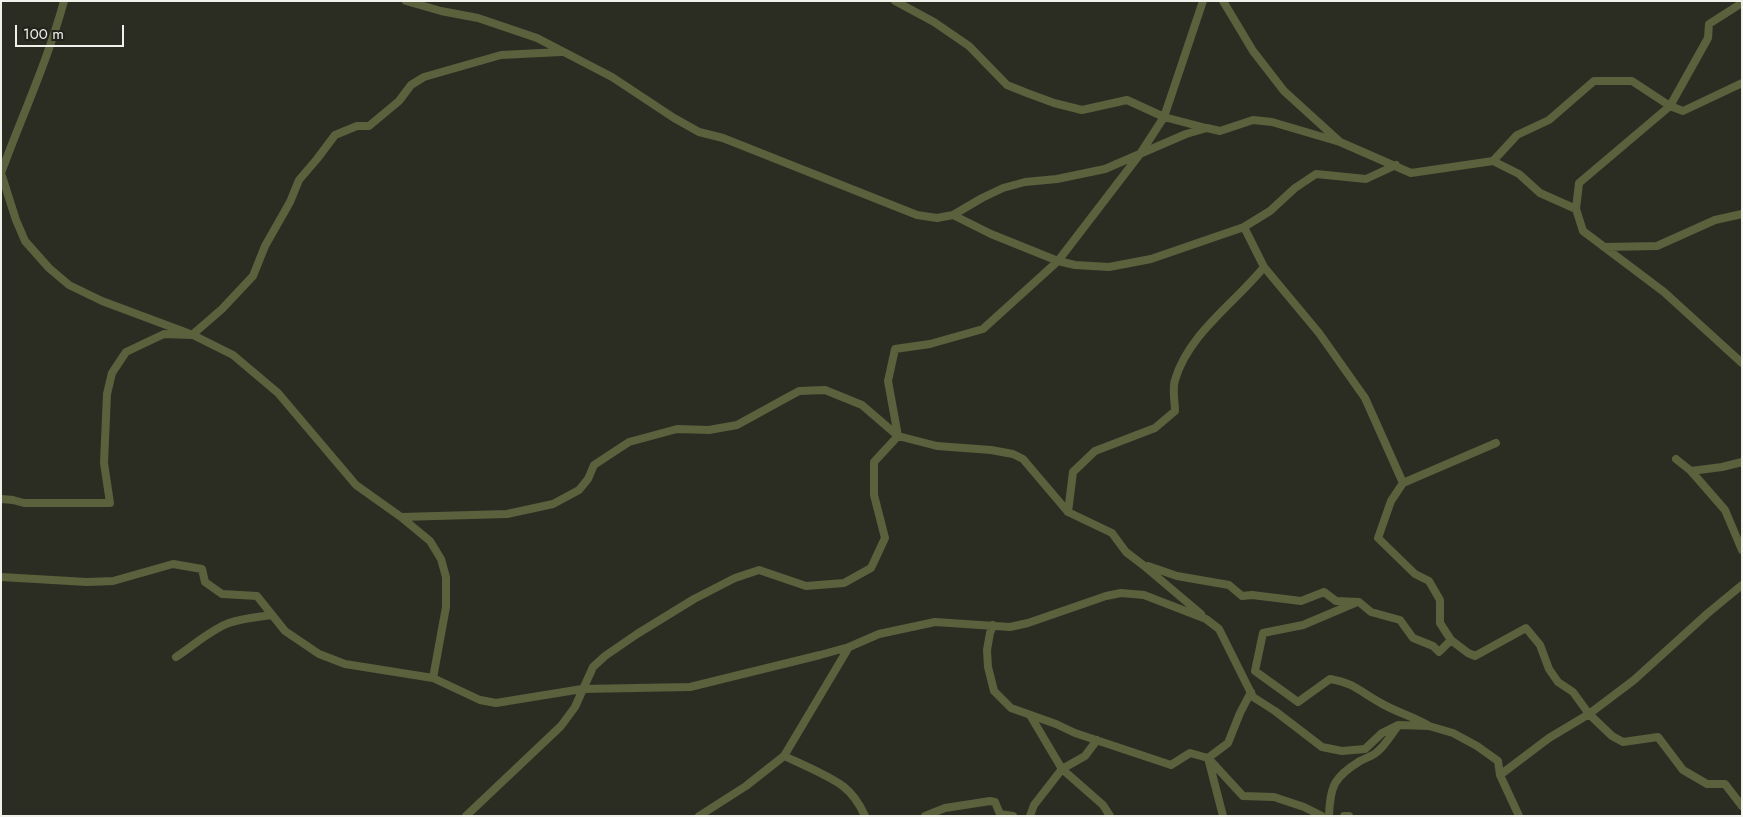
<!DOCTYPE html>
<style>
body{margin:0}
#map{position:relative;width:1743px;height:817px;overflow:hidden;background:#2b2d23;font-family:Jost,sans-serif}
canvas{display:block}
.frame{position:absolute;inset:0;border:2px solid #f0f1eb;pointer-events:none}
.scale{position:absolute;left:15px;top:25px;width:109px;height:22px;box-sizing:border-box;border:2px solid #f0f1eb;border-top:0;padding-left:6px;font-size:15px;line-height:18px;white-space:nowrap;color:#f0f1eb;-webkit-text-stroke:4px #22231a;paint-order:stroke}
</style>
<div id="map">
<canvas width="1743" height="817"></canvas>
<div class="frame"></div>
<div class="scale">100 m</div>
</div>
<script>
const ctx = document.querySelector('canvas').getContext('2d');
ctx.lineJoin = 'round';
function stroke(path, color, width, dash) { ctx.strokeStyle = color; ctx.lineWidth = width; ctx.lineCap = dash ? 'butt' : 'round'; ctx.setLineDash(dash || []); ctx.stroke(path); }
const minor = new Path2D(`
 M 406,1 L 441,11 L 478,18 L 537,38 L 612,77 L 674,118 L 699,132 L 723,138 L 917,215 L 937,218 L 953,215 L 982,198 L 1003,188 L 1025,182 L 1057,179 L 1105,169 L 1186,134 L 1207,128 L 1220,131 L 1253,120 L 1272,122 L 1340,142 L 1411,173 L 1493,161 L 1519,174 L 1540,193 L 1576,209
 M 895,1 L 934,22 L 969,46 L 1007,85 L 1027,93 L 1054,103 L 1082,110 L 1127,100 L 1164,117 L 1206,128
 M 1223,1 L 1253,51 L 1284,91 L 1339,141
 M 1742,3 L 1709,24 L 1708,38 L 1670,106 L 1579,183 L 1576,209 L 1583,231 L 1664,292 L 1742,363
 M 1493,161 L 1517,135 L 1549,120 L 1594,81 L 1632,81 L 1670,106 L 1683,111 L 1742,83
 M 1,173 L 16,220 L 25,241 L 49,268 L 69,285 L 102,301 L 193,335 L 233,355 L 278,393 L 356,485 L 401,517 L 430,541 L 441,559 L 446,577 L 446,607 L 433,678
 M 1,173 C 22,116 48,60 64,1
 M 953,215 L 991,234 L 1058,261 L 1075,265 L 1109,267 L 1151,259 L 1244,227 L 1270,211 L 1295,188 L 1316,174 L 1366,179 L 1396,165
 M 1604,247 L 1657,246 L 1715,220 L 1742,214
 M 1264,267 L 1319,333 L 1365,398 L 1403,483
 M 898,436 L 888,381 L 895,349 L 930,344 L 983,329 L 1058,261 L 1140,154 L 1164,117 L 1203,1
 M 1676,459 L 1691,471 L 1725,510 L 1742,550
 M 1691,471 L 1722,467 L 1742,462
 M 1,499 L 13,500 L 24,503 L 110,503 L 104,463 L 107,394 L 112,373 L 126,352 L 164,334 L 192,335 L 222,309 L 253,276 L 265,246 L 290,202 L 299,180 L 317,159 L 335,135 L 357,126 L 369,126 L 399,101 L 411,85 L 424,77 L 501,55 L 561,52
 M 1068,512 L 1073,472 L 1095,451 L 1155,428 L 1175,411 C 1175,402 1172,389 1175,380 C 1189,333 1234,304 1264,267 L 1244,227
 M 401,517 L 507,514 L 553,504 L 579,490 L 588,479 L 594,465 L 629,442 L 677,429 L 709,430 L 737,425 L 799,391 L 825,390 L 862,405 L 898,436 L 937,446 L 991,450 L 1013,454 L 1023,459 L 1068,512 L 1112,533 L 1126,552 L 1143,565 L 1201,614
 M 1148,566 L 1177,576 L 1229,585 L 1242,596 L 1252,595 L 1301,601 L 1324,592 L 1336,601 L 1359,602 L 1371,612 L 1400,620 L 1413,638 L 1433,646 L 1439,652 L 1451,640 L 1468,653 L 1475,656 L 1526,628 L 1540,645 L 1549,669 L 1558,682 L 1573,692 L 1589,714 L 1612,736 L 1623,742 L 1658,737 L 1683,770 L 1707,784 L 1725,784 L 1742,806
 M 1,577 L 87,582 L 113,581 L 173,564 L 202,569 L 205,582 L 222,594 L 257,596 L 285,631 L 319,654 L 345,664 L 433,678 L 480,700 L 496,703 L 582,689 L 690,687 L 820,655 L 849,647 L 879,634 L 935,622 L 1010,627 L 1028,623 L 1106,596 L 1121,593 L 1144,595 L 1206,619 L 1219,629 L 1253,697 L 1275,711 L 1322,747 L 1342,751 L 1365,749 L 1382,733 L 1398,725 L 1429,726 L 1453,733 L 1477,746 L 1498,761 L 1500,775 L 1519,816
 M 1355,603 L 1303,625 L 1263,633 L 1255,671 L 1298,702 L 1330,679 C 1354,683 1359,691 1379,702 C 1395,712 1413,716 1429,726
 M 993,625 L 990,633 L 987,650 L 988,667 L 994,691 L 1011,708 L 1056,724 L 1075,733 L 1171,765 L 1190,753 L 1208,758 L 1243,796 L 1274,797 L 1304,807 L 1322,816
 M 1451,640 L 1440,623 L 1440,600 L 1429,581 L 1415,574 L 1378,538 L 1391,501 L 1403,483 L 1496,443
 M 176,657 C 193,646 210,630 229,623 C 243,618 258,617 272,615
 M 1030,715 L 1062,769 L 1103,805 L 1110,816
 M 784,756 C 801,764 830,776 844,787 C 853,794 860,805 865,816
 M 1500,775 L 1549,738 L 1589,714 L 1634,680 L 1708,613 L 1742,585
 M 466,816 L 561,726 L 575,707 L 593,667 L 605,656 L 637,634 L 694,599 L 735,578 L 759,570 L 806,586 L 844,583 L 871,568 L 885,538 L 874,495 L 874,462 L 898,436
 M 699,816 L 746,786 L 784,756 L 849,647
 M 925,816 L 945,808 L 990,801 L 995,802 L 1000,814 L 1013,816
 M 1030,816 L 1034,805 L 1062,769 L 1085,756 L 1097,740
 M 1223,816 L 1208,758 L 1228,743 L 1240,713 L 1251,692
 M 1329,816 C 1330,786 1334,777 1360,761 C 1365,758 1373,756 1377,752 C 1385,746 1391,735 1397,727
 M 1344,816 L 1349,816`);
stroke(minor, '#5b613c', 8);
</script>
